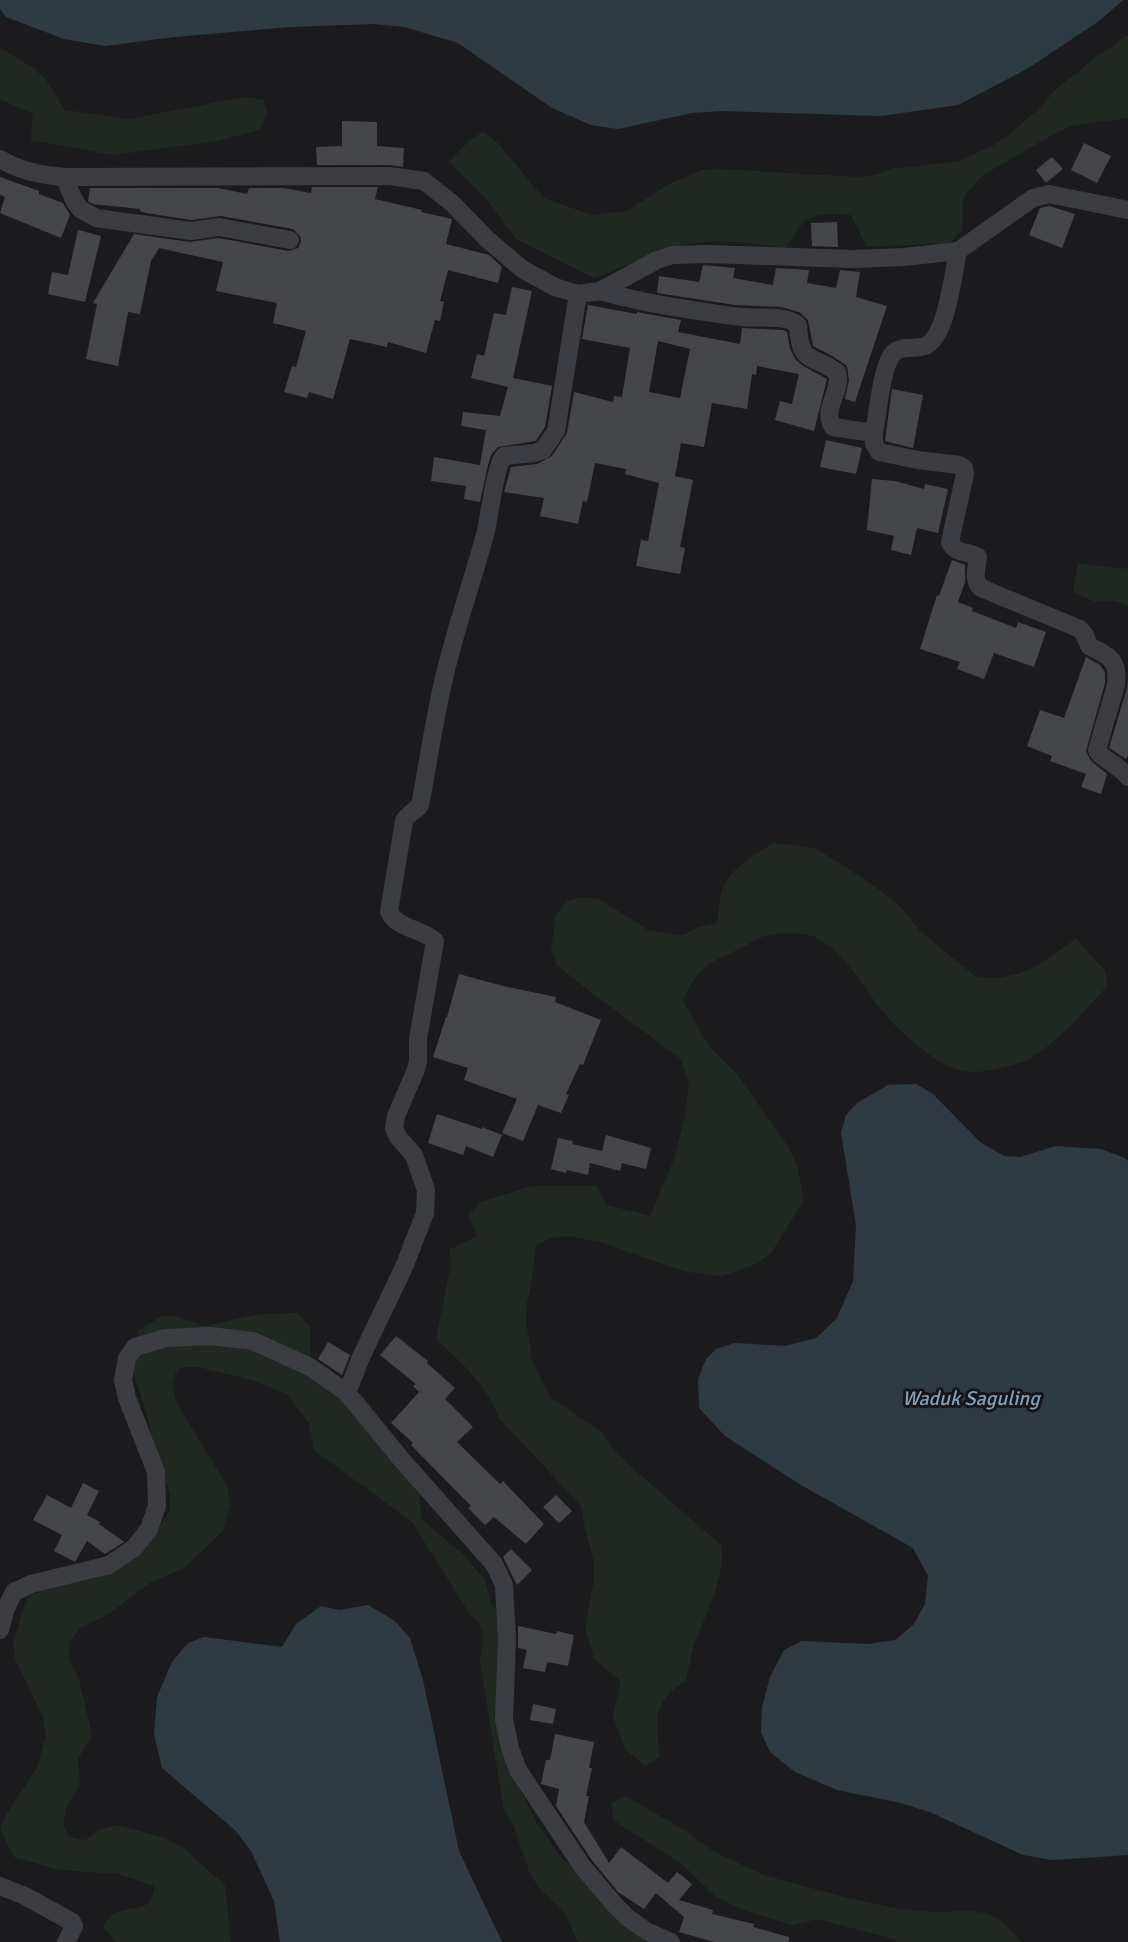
<!DOCTYPE html>
<style>
body{margin:0}
canvas{display:block;background:#1b1b1d}
</style>
<canvas width="1128" height="1942"></canvas>
<script>
const ctx = document.querySelector('canvas').getContext('2d');
ctx.lineJoin = 'round';
function fillPath(path, color) { ctx.fillStyle = color; ctx.fill(path, 'evenodd'); }
function stroke(path, color, width, dash) { ctx.strokeStyle = color; ctx.lineWidth = width; ctx.lineCap = dash ? 'butt' : 'round'; ctx.setLineDash(dash || []); ctx.stroke(path); }
function write(font, color, halo, rows, align = 'center') {
  ctx.font = font + ' Signika,sans-serif'; ctx.lineWidth = 6; ctx.setLineDash([]); ctx.textBaseline = 'middle'; ctx.strokeStyle = halo; ctx.fillStyle = color; for (const [text, x, y, turn = 0] of rows) {
    ctx.save(); ctx.translate(x, y); ctx.rotate((+turn || 0) * Math.PI / 180); ctx.textAlign = isNaN(turn) ? turn : align; if (halo) ctx.strokeText(text, 0, 0); ctx.fillText(text, 0, 0); ctx.restore();
  }
}
const green = new Path2D(`
 M 1125,36 L 1128,36 L 1128,118 L 1071,126 L 1052,135 L 983,175 L 965,195 L 962,203 L 963,221 L 962,230 L 950,243 L 867,247 L 851,215 C 810,214 808,211 786,248 C 756,244 725,239 694,243 C 659,247 627,267 594,278 L 516,239 L 489,202 L 449,162 L 469,141 L 483,132 L 498,143 L 534,187 L 546,199 L 592,215 L 627,211 L 669,184 L 702,170 L 720,169 L 856,177 L 876,175 L 893,168 L 912,167 L 959,161 L 992,146 L 1008,136 L 1042,106 L 1054,91 L 1100,54 L 1115,45 Z
 M 0,48 L 32,67 L 46,80 L 65,110 L 128,119 L 246,97 L 264,100 L 267,112 L 261,129 L 218,141 L 113,155 L 31,140 L 33,114 L 0,99 Z
 M 1078,563 L 1123,569 L 1128,567 L 1128,606 L 1114,601 L 1096,602 L 1073,592 Z
 M 774,843 L 815,848 L 867,881 L 897,903 L 921,932 L 976,977 L 998,978 L 1018,974 L 1034,968 L 1076,939 L 1105,971 L 1107,986 C 1084,1011 1060,1040 1031,1058 C 1021,1064 1007,1066 996,1069 C 965,1076 949,1070 925,1051 C 911,1040 896,1028 885,1014 C 863,988 847,953 815,937 C 802,931 775,933 761,937 C 756,939 750,943 745,946 C 711,963 698,964 683,1001 L 708,1045 L 736,1073 L 789,1148 L 797,1165 L 804,1200 L 771,1253 L 756,1264 L 722,1276 L 688,1272 L 671,1267 L 604,1243 L 569,1236 L 552,1238 L 536,1245 L 531,1285 L 527,1302 L 526,1323 L 532,1360 L 550,1397 L 601,1432 L 612,1448 L 639,1474 L 722,1546 C 724,1578 708,1610 696,1639 C 691,1651 689,1667 686,1680 C 651,1704 656,1718 660,1757 L 645,1766 L 625,1749 L 613,1716 L 621,1681 L 595,1660 L 585,1630 L 594,1580 L 594,1562 L 585,1529 L 582,1507 L 499,1418 C 488,1386 461,1362 436,1339 L 451,1264 L 449,1250 L 477,1236 L 468,1215 L 481,1202 L 532,1186 L 596,1186 L 607,1205 L 650,1216 L 674,1159 L 685,1116 L 689,1083 L 681,1059 L 584,987 L 557,965 L 551,949 L 556,915 L 566,901 L 582,897 L 599,899 L 648,930 L 683,935 L 699,927 L 717,923 C 719,912 719,900 722,890 C 731,867 754,855 774,843 Z
 M 297,1313 L 310,1327 L 311,1377 L 332,1394 L 361,1394 L 418,1466 L 421,1519 L 465,1556 L 485,1580 L 492,1607 L 497,1610 L 500,1642 L 498,1645 L 508,1765 L 536,1822 L 560,1856 L 645,1938 L 645,1942 L 578,1942 L 565,1913 L 540,1889 L 530,1874 L 513,1824 L 504,1810 L 480,1662 L 483,1637 L 479,1621 L 471,1616 L 412,1522 L 314,1450 L 309,1423 L 287,1394 L 252,1380 L 198,1367 L 182,1367 L 175,1374 L 172,1382 L 176,1402 L 226,1484 L 230,1503 L 223,1531 L 184,1568 L 150,1583 L 107,1615 L 80,1628 L 70,1642 L 68,1660 L 78,1676 L 92,1735 L 78,1759 L 80,1785 L 66,1807 L 63,1826 C 68,1836 73,1839 85,1840 L 101,1829 L 118,1825 L 168,1839 L 183,1848 L 225,1885 L 231,1942 L 115,1942 L 103,1927 C 115,1901 141,1915 151,1900 C 153,1896 154,1889 155,1886 L 118,1874 L 60,1870 L 14,1857 L 0,1829 L 6,1815 L 37,1768 L 46,1735 L 43,1717 L 15,1659 L 13,1642 L 28,1596 L 73,1579 L 124,1566 L 147,1544 L 170,1511 L 170,1493 L 157,1457 L 147,1415 L 133,1371 L 138,1331 L 162,1316 L 171,1315 L 205,1326 L 261,1314 Z
 M 625,1796 L 686,1831 L 713,1851 L 763,1875 L 848,1898 L 900,1909 L 934,1912 L 971,1911 L 989,1914 L 1004,1924 L 1022,1942 L 897,1942 L 894,1939 L 817,1919 L 793,1925 L 746,1911 L 716,1897 L 682,1864 L 613,1820 L 612,1803 Z`);
const water = new Path2D(`
 M 0,0 L 1123,0 L 1099,21 L 1027,69 L 958,105 L 881,116 L 723,111 L 692,113 L 618,129 L 591,125 L 552,108 L 458,43 L 404,27 L 373,24 L 291,27 L 174,37 L 105,46 L 64,39 L 6,17 L 0,9 Z
 M 916,1084 L 933,1094 L 980,1142 L 1004,1156 L 1020,1157 L 1056,1146 L 1101,1149 L 1125,1158 L 1128,1161 L 1128,1855 L 1052,1860 L 1023,1855 L 932,1813 L 901,1803 L 837,1790 L 795,1772 L 770,1752 L 761,1732 L 762,1707 L 770,1677 L 784,1650 L 802,1641 L 868,1644 L 895,1640 L 914,1624 L 925,1604 L 928,1576 L 913,1548 L 801,1485 L 725,1436 L 699,1408 L 698,1379 L 706,1359 L 716,1349 L 735,1343 L 785,1346 L 816,1338 L 837,1318 L 853,1281 L 856,1225 L 841,1133 L 846,1115 L 857,1103 L 888,1085 Z
 M 368,1605 L 395,1621 L 410,1638 L 423,1680 L 459,1851 L 502,1942 L 280,1942 L 274,1901 L 251,1851 L 236,1831 L 162,1768 L 154,1734 L 157,1697 L 172,1662 L 188,1643 L 204,1637 L 282,1647 L 296,1624 L 321,1606 L 339,1610 Z`);
const building = new Path2D(`
 M 342,121 L 377,122 L 377,146 L 404,148 L 403,167 L 389,165 L 317,165 L 316,147 L 342,146 Z
 M 1084,143 L 1111,156 L 1097,183 L 1071,170 Z
 M 1052,157 L 1063,169 L 1046,183 L 1036,170 Z
 M 0,177 L 39,191 L 39,194 L 63,203 L 70,215 L 61,238 L 0,213 L 5,197 L 0,195 Z
 M 312,187 L 378,187 L 375,199 L 422,210 L 421,212 L 452,219 L 446,244 L 489,255 L 502,267 L 498,283 L 448,270 L 440,301 L 444,302 L 440,321 L 435,320 L 426,353 L 388,342 L 387,347 L 350,339 L 333,399 L 309,392 L 307,398 L 284,392 L 292,366 L 296,367 L 306,331 L 273,323 L 277,303 L 216,291 L 223,262 L 159,248 L 151,261 L 140,314 L 128,312 L 118,366 L 86,359 L 97,304 L 93,303 L 134,234 L 190,242 L 219,238 L 289,251 L 298,248 L 301,241 L 300,236 L 293,229 L 221,216 L 191,220 L 146,213 L 140,211 L 140,209 L 93,204 L 88,201 L 90,188 L 218,188 L 247,194 L 249,188 L 283,188 L 311,193 Z
 M 1049,206 L 1075,214 L 1062,248 L 1029,235 L 1040,208 Z
 M 837,222 L 838,247 L 812,246 L 811,223 Z
 M 78,230 L 101,236 L 85,302 L 48,294 L 52,272 L 68,275 Z
 M 703,265 L 735,268 L 733,278 L 773,285 L 776,268 L 809,270 L 807,283 L 836,288 L 840,270 L 860,272 L 856,297 L 887,306 L 855,402 L 845,399 L 849,380 L 847,366 L 834,357 L 813,346 L 808,320 L 799,312 L 781,307 L 735,305 L 657,293 L 659,276 L 699,282 Z
 M 512,287 L 532,291 L 513,378 L 552,386 L 545,427 L 536,441 L 498,447 L 491,455 L 488,465 L 480,502 L 464,499 L 466,486 L 431,481 L 434,457 L 480,465 L 486,430 L 461,426 L 463,412 L 500,416 L 508,387 L 471,378 L 477,354 L 484,356 L 494,313 L 506,315 Z
 M 588,305 L 637,314 L 637,312 L 681,320 L 678,332 L 740,344 L 742,328 L 783,330 L 787,332 L 790,349 L 796,360 L 803,366 L 827,379 L 814,431 L 775,420 L 780,401 L 792,404 L 799,374 L 757,366 L 756,375 L 752,374 L 747,409 L 712,403 L 704,447 L 681,443 L 675,476 L 693,480 L 680,547 L 685,548 L 680,574 L 636,566 L 641,540 L 648,541 L 659,483 L 625,474 L 626,469 L 595,463 L 587,502 L 583,501 L 578,524 L 540,516 L 544,498 L 504,492 L 511,467 L 537,464 L 552,456 L 567,433 L 574,392 L 613,402 L 614,396 L 622,397 L 630,348 L 582,339 ZM 658,341 L 690,349 L 680,398 L 649,392 Z
 M 892,389 L 923,395 L 913,448 L 885,441 Z
 M 826,440 L 862,448 L 856,474 L 820,467 Z
 M 872,479 L 895,481 L 924,489 L 925,484 L 948,489 L 938,533 L 917,528 L 911,555 L 891,550 L 894,536 L 867,530 Z
 M 952,560 L 965,565 L 965,582 L 958,602 L 973,608 L 972,611 L 1016,628 L 1018,622 L 1046,632 L 1034,667 L 994,653 L 984,679 L 957,669 L 960,662 L 920,649 L 937,595 L 939,596 Z
 M 1086,657 L 1100,665 L 1105,672 L 1105,683 L 1086,751 L 1091,761 L 1107,774 L 1101,794 L 1081,787 L 1086,774 L 1050,761 L 1052,756 L 1027,746 L 1040,710 L 1064,718 Z
 M 1128,678 L 1128,755 L 1126,759 L 1109,748 L 1127,688 Z
 M 459,974 L 503,986 L 556,997 L 555,1002 L 601,1020 L 583,1065 L 580,1064 L 566,1094 L 569,1095 L 561,1113 L 538,1105 L 523,1141 L 502,1133 L 517,1099 L 464,1080 L 468,1068 L 433,1057 L 446,1017 L 447,1017 Z
 M 437,1114 L 482,1129 L 482,1127 L 502,1135 L 493,1157 L 466,1146 L 463,1155 L 428,1143 Z
 M 606,1135 L 651,1148 L 646,1169 L 622,1163 L 620,1171 L 590,1163 L 588,1175 L 567,1170 L 566,1173 L 551,1169 L 558,1138 L 573,1141 L 572,1144 L 602,1151 Z
 M 396,1336 L 428,1361 L 427,1363 L 455,1388 L 445,1399 L 473,1427 L 457,1442 L 500,1484 L 503,1481 L 544,1524 L 526,1544 L 494,1517 L 485,1525 L 468,1508 L 471,1506 L 411,1445 L 413,1443 L 391,1423 L 419,1392 L 413,1386 L 416,1384 L 380,1355 Z
 M 328,1342 L 350,1355 L 342,1375 L 318,1359 Z
 M 83,1483 L 99,1491 L 87,1515 L 100,1522 L 99,1524 L 124,1542 L 105,1554 L 87,1541 L 75,1562 L 54,1551 L 62,1535 L 33,1520 L 47,1495 L 71,1508 Z
 M 556,1495 L 572,1511 L 559,1523 L 543,1507 Z
 M 511,1549 L 532,1570 L 517,1585 L 503,1557 Z
 M 518,1626 L 556,1634 L 557,1631 L 574,1635 L 568,1666 L 547,1662 L 545,1672 L 523,1668 L 527,1650 L 518,1648 Z
 M 533,1704 L 556,1709 L 553,1724 L 530,1720 Z
 M 555,1734 L 594,1742 L 589,1768 L 592,1768 L 586,1796 L 589,1796 L 584,1822 L 609,1863 L 621,1847 L 668,1883 L 677,1872 L 692,1884 L 679,1900 L 713,1910 L 712,1914 L 754,1924 L 753,1927 L 789,1937 L 789,1942 L 714,1942 L 679,1932 L 684,1917 L 656,1893 L 644,1909 L 618,1892 L 591,1859 L 556,1806 L 559,1789 L 541,1784 L 546,1760 L 550,1760 Z`);
const minor = new Path2D(`
 M 0,159 C 20,171 40,175 64,177 L 389,176 L 424,181 L 453,204 L 487,239 L 522,269 L 555,287 L 578,294 L 600,291 L 657,260 L 673,255 L 709,254 L 851,259 L 904,257 L 958,251 L 1033,198 L 1049,194 L 1128,210
 M 64,177 L 74,200 L 80,209 L 96,218 L 191,231 L 219,227 L 290,240
 M 600,291 C 635,301 670,307 706,312 C 719,314 731,316 743,317 C 760,319 785,314 798,325 C 800,365 810,353 837,372 C 843,391 821,409 833,427 L 874,433 C 878,412 881,373 891,356 C 898,344 914,350 925,346 C 947,337 953,273 958,251
 M 578,294 L 556,431 L 543,450 L 534,453 L 504,456 C 496,464 489,516 486,531 C 474,576 458,621 447,666 C 435,712 429,759 420,805 C 415,812 407,814 404,821 L 389,911 C 395,928 423,929 435,941 L 418,1039 L 418,1062 L 415,1072 L 396,1116 L 394,1128 L 398,1137 L 414,1155 L 426,1190 L 425,1213 L 404,1267 L 361,1357 L 347,1393 L 401,1459 L 494,1564 L 504,1585 L 507,1640 L 504,1719 L 510,1748 L 518,1770 L 582,1866 L 615,1905 L 628,1918 L 648,1932 L 671,1942
 M 874,433 L 874,444 L 879,452 L 918,460 L 959,465 L 964,468 L 965,474 L 950,542 C 954,554 969,551 978,557 C 977,568 972,580 981,588 L 1080,629 L 1085,635 L 1089,646 C 1109,656 1119,659 1116,685 L 1097,750 C 1100,758 1119,765 1128,777
 M 0,1630 L 6,1608 L 14,1592 L 31,1584 L 109,1565 L 134,1548 L 149,1529 L 157,1506 L 156,1472 L 127,1398 L 123,1380 L 127,1358 L 135,1347 L 166,1338 L 210,1336 L 253,1341 L 310,1367 L 347,1393
 M 0,1886 L 25,1896 L 72,1922 L 74,1926 L 66,1942`);
const waterNames = [
 ["Waduk Saguling",971,1400]
];
fillPath(green, '#202921');
fillPath(water, '#2f3b42');
fillPath(building, '#45464a');
stroke(minor, '#3b3d42', 18);
write('italic 20px', '#83a1b9', '#161618', waterNames);
</script>
